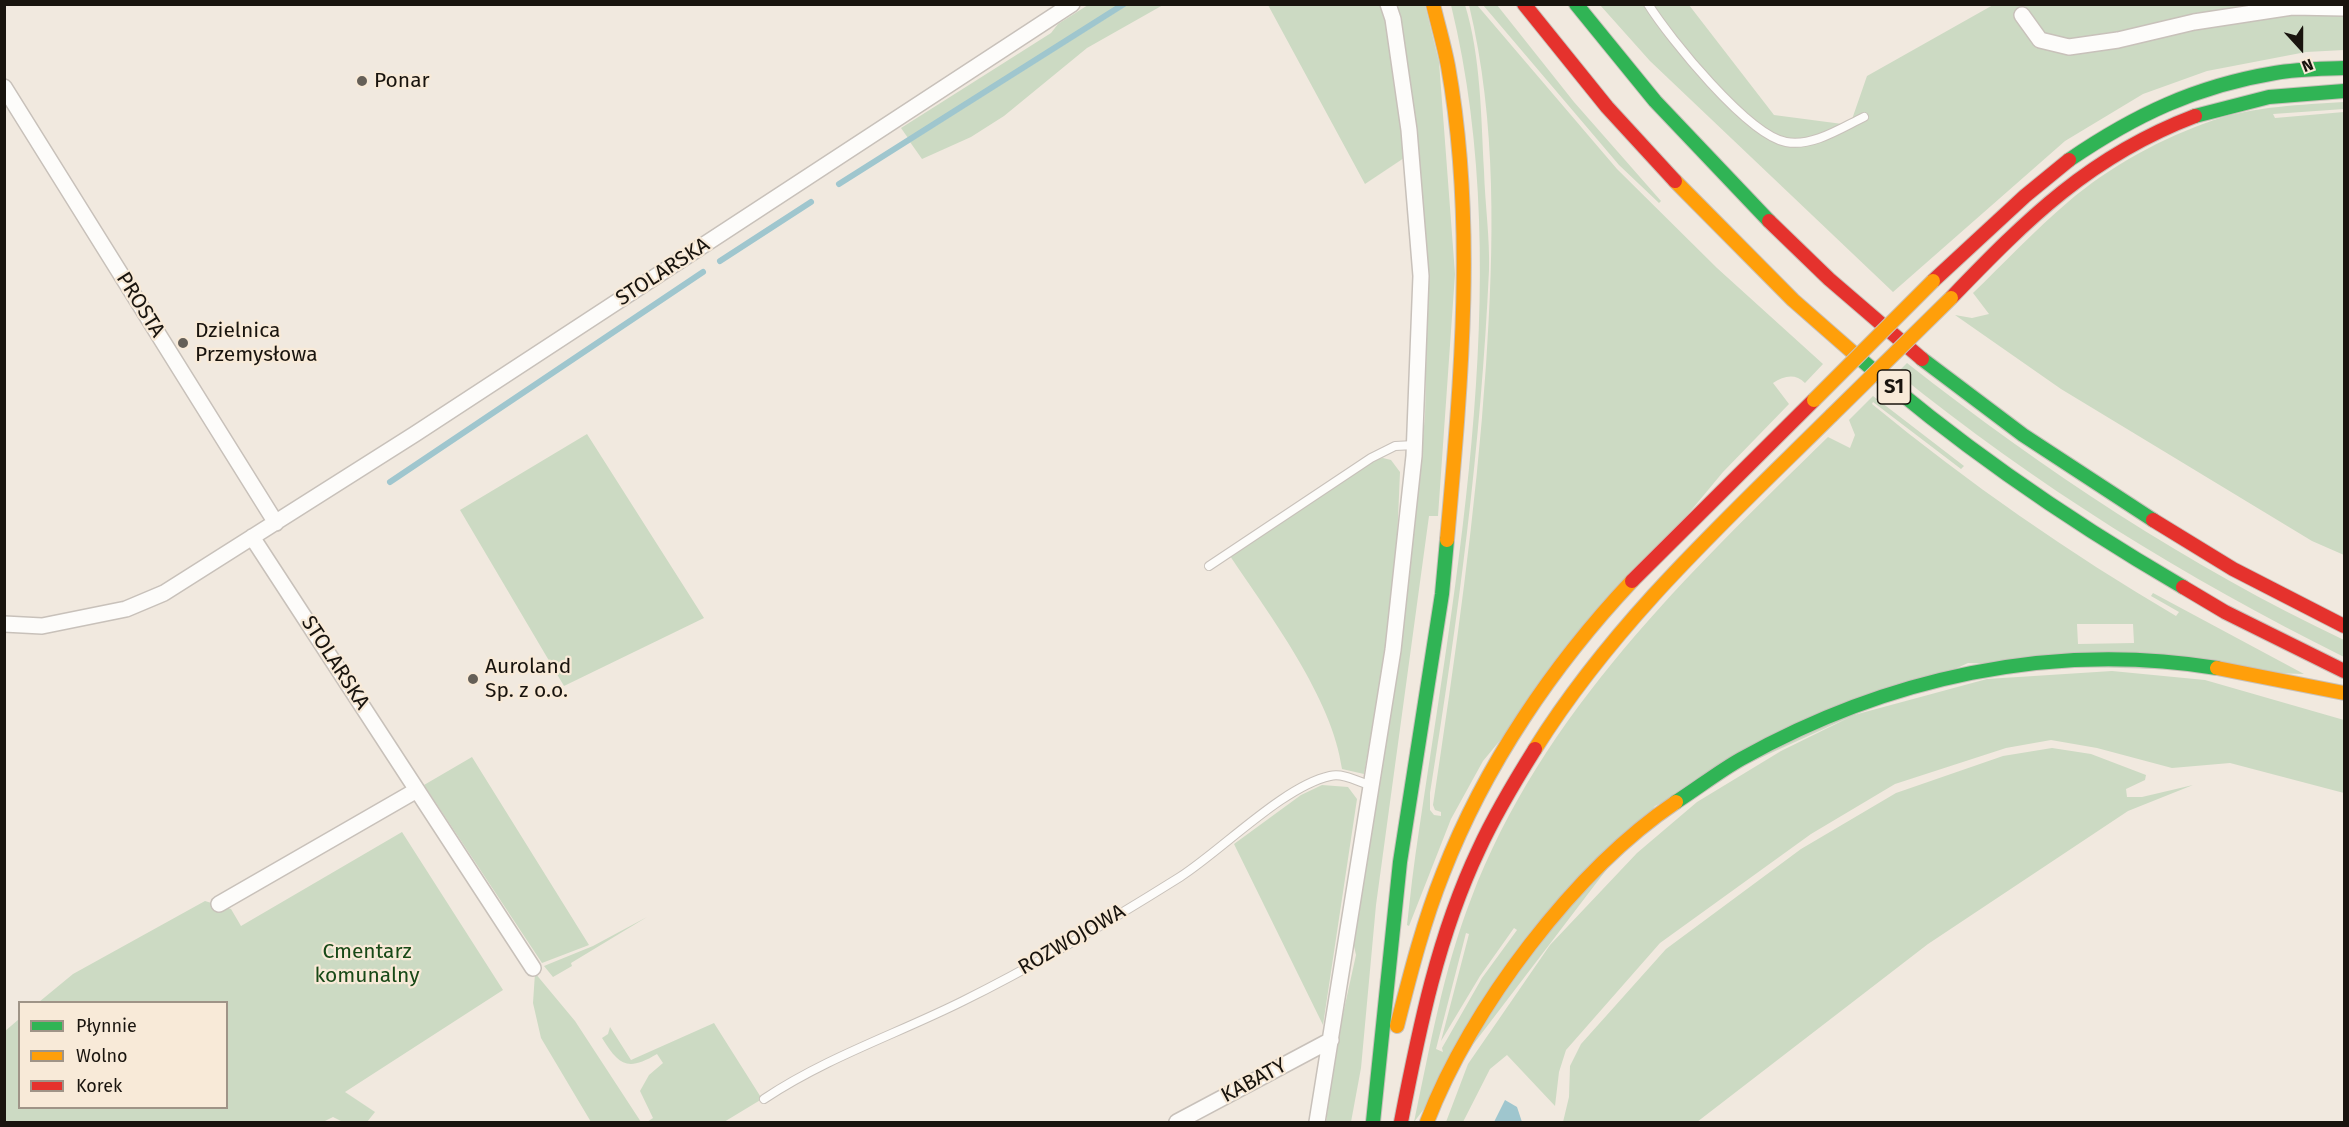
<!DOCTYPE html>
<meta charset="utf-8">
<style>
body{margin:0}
#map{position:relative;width:2349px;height:1127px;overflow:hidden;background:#f1e9df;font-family:"Fira Sans",sans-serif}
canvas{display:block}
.frame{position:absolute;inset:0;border:6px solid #19140e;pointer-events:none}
.legend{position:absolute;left:18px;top:1001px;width:210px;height:108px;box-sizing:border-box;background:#f8ead8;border:2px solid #9f9487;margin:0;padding:8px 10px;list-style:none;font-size:18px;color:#19140e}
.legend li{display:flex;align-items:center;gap:12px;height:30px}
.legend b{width:30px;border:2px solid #9f9487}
.north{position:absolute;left:2271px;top:18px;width:60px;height:60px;-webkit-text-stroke:4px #f8ead8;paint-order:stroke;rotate:159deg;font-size:16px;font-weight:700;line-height:24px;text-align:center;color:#19140e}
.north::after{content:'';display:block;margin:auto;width:21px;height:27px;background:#19140e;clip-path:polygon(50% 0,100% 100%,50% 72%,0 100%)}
</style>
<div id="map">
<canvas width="2349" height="1127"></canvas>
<div class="frame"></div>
<ul class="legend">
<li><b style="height:8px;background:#30b455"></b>Płynnie</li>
<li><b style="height:8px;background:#ff9f0a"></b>Wolno</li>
<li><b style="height:8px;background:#e5322d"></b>Korek</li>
</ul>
<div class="north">N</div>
</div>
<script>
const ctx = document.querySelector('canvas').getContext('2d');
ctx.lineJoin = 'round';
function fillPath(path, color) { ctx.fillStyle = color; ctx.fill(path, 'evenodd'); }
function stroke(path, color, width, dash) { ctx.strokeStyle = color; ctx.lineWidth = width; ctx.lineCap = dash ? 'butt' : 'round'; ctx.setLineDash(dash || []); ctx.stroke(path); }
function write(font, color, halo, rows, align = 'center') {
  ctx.font = font + ' "Fira Sans",sans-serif'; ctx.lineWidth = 4.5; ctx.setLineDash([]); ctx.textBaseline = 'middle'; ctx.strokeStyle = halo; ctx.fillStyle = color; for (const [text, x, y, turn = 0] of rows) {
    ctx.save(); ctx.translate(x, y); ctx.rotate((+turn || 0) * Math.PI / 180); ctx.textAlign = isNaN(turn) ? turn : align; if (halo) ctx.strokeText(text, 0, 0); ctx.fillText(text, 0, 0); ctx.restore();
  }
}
const green = new Path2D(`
 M 1088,5 L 1120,5 L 908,138 L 901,128 L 1051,33 L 1058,24 Z
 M 1127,5 L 1163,5 L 1087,48 L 1004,116 L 971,137 L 922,159 L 910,142 Z
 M 1268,5 L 1385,5 L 1407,156 L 1365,184 Z
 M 1395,5 L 1425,5 L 1439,62 L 1455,274 L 1438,516 L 1429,516 L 1376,905 L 1361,1068 L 1351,1122 L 1326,1122 L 1337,1041 L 1356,955 L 1350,928 L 1359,866 L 1405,616 L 1425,416 L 1428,279 L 1425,229 L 1407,64 Z
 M 1451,5 L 1465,5 C 1481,57 1481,117 1484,171 C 1485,204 1490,238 1489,270 C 1481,446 1458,620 1430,793 L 1430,810 L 1434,815 L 1441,816 L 1441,812 L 1435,810 L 1433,805 C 1455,659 1476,513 1486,365 C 1494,246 1497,122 1469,5 L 1477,5 L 1617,169 L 1717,268 L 1823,364 L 1805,383 C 1795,373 1784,376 1773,383 L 1789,404 L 1723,472 L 1483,761 L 1451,819 L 1409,926 L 1407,925 L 1412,881 C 1451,601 1519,283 1451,5 Z
 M 1483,5 L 1497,5 L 1574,102 L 1661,201 L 1659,203 L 1619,165 Z
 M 1600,5 L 1689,5 L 1774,115 L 1850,125 L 1867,76 L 1993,5 L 2344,5 L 2344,50 L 2306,52 L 2207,71 L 2143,94 L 2065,141 L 1893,292 L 1650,61 Z
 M 2344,102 L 2344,109 L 2273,114 L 2275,118 L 2344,112 L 2344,555 L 2312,541 L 2061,389 L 1955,315 L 1972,318 L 1989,314 L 1973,293 C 2004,263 2035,230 2068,202 C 2110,166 2162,138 2214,120 C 2256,106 2301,105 2344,102 Z
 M 1907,363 C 2043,470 2188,566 2344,640 L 2344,657 C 2184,577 2036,486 1897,373 Z
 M 1873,396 L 1964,466 L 1961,469 L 1873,402 L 1872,404 C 1968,483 2069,553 2176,616 L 2179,612 L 2151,596 L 2153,593 L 2304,674 L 1968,663 L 1655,806 L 1414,1122 C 1430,1047 1443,971 1471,899 C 1542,712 1688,574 1828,437 L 1850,448 L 1855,435 L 1849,420 ZM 2077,624 L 2133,624 L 2134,643 L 2078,644 ZM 1514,928 L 1517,930 L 1482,978 L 1442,1048 L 1443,1052 L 1436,1049 L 1466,933 L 1469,934 L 1441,1041 L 1480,976 Z
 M 587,434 L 704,618 L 564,686 L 460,510 Z
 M 1383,458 L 1391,460 L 1400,472 L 1397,542 L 1394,601 L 1364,774 L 1342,769 C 1333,699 1269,614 1230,556 L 1375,459 Z
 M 2112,671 L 2205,680 L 2344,720 L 2344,793 L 2230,763 L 2172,768 L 2097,748 L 2051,740 L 2006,748 L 1895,784 L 1811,834 L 1660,943 L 1566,1050 L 1559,1072 L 1555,1106 L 1507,1055 L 1490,1069 L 1463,1122 L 1446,1122 L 1468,1064 L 1550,945 L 1637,853 L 1697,802 L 1781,751 L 1854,715 L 1987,679 Z
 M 2052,748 L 2091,754 L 2146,775 L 2145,780 L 2126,789 L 2127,797 L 2142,797 L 2193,785 L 2128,811 L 1928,944 L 1697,1122 L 1563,1122 L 1569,1097 L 1570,1066 L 1581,1044 L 1666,949 L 1801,849 L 1896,793 L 2003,756 Z
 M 472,757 L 589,945 L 542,963 L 424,785 Z
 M 1322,785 L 1348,787 L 1357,799 L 1323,1025 L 1234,844 L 1301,795 Z
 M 402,832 L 503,990 L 345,1092 L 375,1112 L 367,1122 L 343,1122 L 333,1117 L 323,1122 L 5,1122 L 4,1032 L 19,1019 L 20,1108 L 226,1108 L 226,1002 L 39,1002 L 73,974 L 205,901 L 231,909 L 241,926 Z
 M 647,917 L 571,963 L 572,966 L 553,977 L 544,966 L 593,946 Z
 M 535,973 L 575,1021 L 641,1122 L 591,1122 L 541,1038 L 533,1003 Z
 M 714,1023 L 762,1099 L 724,1122 L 647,1122 L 653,1118 L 640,1091 L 649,1075 L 663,1063 L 657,1054 C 627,1072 619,1065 602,1038 L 608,1034 L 610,1027 L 631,1060 Z`);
const water = new Path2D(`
 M 1505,1100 L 1517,1107 L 1522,1122 L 1494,1122 Z`);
const stream = new Path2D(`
 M 839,184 L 1124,4
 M 720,261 L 811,202
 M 390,482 L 703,272`);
const lane = new Path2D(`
 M 1648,4 C 1670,39 1748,135 1786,142 C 1813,147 1841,128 1864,117
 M 1209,566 L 1371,458 L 1395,446 L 1415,445
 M 764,1099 C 827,1057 897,1034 963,1001 C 1038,964 1110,921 1180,877 C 1222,850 1284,786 1330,776 C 1343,773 1357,781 1369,785`);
const street = new Path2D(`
 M 2022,15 L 2040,40 L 2069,47 L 2118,40 L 2194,22 L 2292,7 L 2344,8
 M 4,87 L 276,523
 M 252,537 L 533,968
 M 4,624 L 42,626 L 126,609 L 164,593 L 415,434 L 1072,4
 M 219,904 L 417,790
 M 1177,1122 L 1331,1040
 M 1317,1122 L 1393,650 L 1414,456 L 1421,276 L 1409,130 L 1393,19 L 1388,4`);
const fast = new Path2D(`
 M 1576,4 L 1655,101 L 1769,221
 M 2195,116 L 2269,97 L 2344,91
 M 2069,160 C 2135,115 2196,86 2275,73 C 2297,69 2321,69 2344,68
 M 1858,357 C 1958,445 2068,520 2183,587
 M 1922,359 L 2023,435 L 2153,520
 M 1676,802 C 1698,788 1718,772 1741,759 C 1886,678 2051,641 2217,668
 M 1373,1122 L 1400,862 L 1442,594 L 1447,540`);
const slow = new Path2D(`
 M 1433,4 C 1438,25 1444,45 1448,66 C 1476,222 1461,384 1447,540
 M 1675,181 L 1793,300 L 1858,357
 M 2217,668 L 2344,693
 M 1535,749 C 1615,621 1726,520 1832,415
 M 1397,1026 C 1410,975 1423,923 1443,873 C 1485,765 1553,665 1632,581
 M 1427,1122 C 1470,1009 1575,870 1676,802`);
const jam = new Path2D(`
 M 1524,4 L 1607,107 L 1675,181
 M 1769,221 L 1829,279 L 1922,359
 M 1933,281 L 2025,196 L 2069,160
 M 1951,298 C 2027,219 2090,156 2195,116
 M 2153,520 L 2233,569 L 2344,626
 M 1632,581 L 1814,400
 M 2183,587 L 2225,612 L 2344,671
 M 1401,1122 C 1419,1029 1438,935 1479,849 C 1495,814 1515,781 1535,749`);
const slowBridge = new Path2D(`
 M 1814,400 L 1933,281
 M 1832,415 L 1951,298`);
const markers = [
 [362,81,6,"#655f57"],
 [183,343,6,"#655f57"],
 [473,679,6,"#655f57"]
];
const shields = [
 [1894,387,33]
];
const shieldNames = [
 ["S1",1894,387]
];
const poiNames = [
 ["Ponar",374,81],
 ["Dzielnica",195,331],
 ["Przemysłowa",195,355],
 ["Auroland",485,667],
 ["Sp. z o.o.",485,691]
];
const streetNames = [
 ["STOLARSKA",663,272,-33],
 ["PROSTA",140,305,58],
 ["STOLARSKA",335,663,57],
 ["ROZWOJOWA",1072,940,-30],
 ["KABATY",1254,1081,-28]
];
const parkNames = [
 ["Cmentarz",367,952],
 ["komunalny",367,976]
];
fillPath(green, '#ccdac3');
fillPath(water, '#9fc6ce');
stroke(stream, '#9fc6ce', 6);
stroke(lane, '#c8c1ba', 10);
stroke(street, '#c8c1ba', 18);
stroke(fast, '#c8c1ba', 16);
stroke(slow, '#c8c1ba', 16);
stroke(jam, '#c8c1ba', 16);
stroke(lane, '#fdfcfa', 8);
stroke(street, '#fdfcfa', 15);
stroke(fast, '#30b455', 14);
stroke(slow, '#ff9f0a', 14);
stroke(jam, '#e5322d', 14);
stroke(slowBridge, '#c8c1ba', 16, []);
stroke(slowBridge, '#ff9f0a', 14);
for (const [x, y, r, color] of markers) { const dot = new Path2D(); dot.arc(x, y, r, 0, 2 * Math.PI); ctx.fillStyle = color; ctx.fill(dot); stroke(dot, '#f8ead8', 2); }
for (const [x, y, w] of shields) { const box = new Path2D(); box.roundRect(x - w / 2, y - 17, w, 34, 4.5); ctx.fillStyle = '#f8ead8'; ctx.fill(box); stroke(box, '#19140e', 1.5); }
write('bold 20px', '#19140e', null, shieldNames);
write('21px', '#19140e', '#f8ead8', poiNames, 'left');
write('21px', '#19140e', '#f8ead8', streetNames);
write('21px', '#184917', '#f8ead8', parkNames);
</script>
